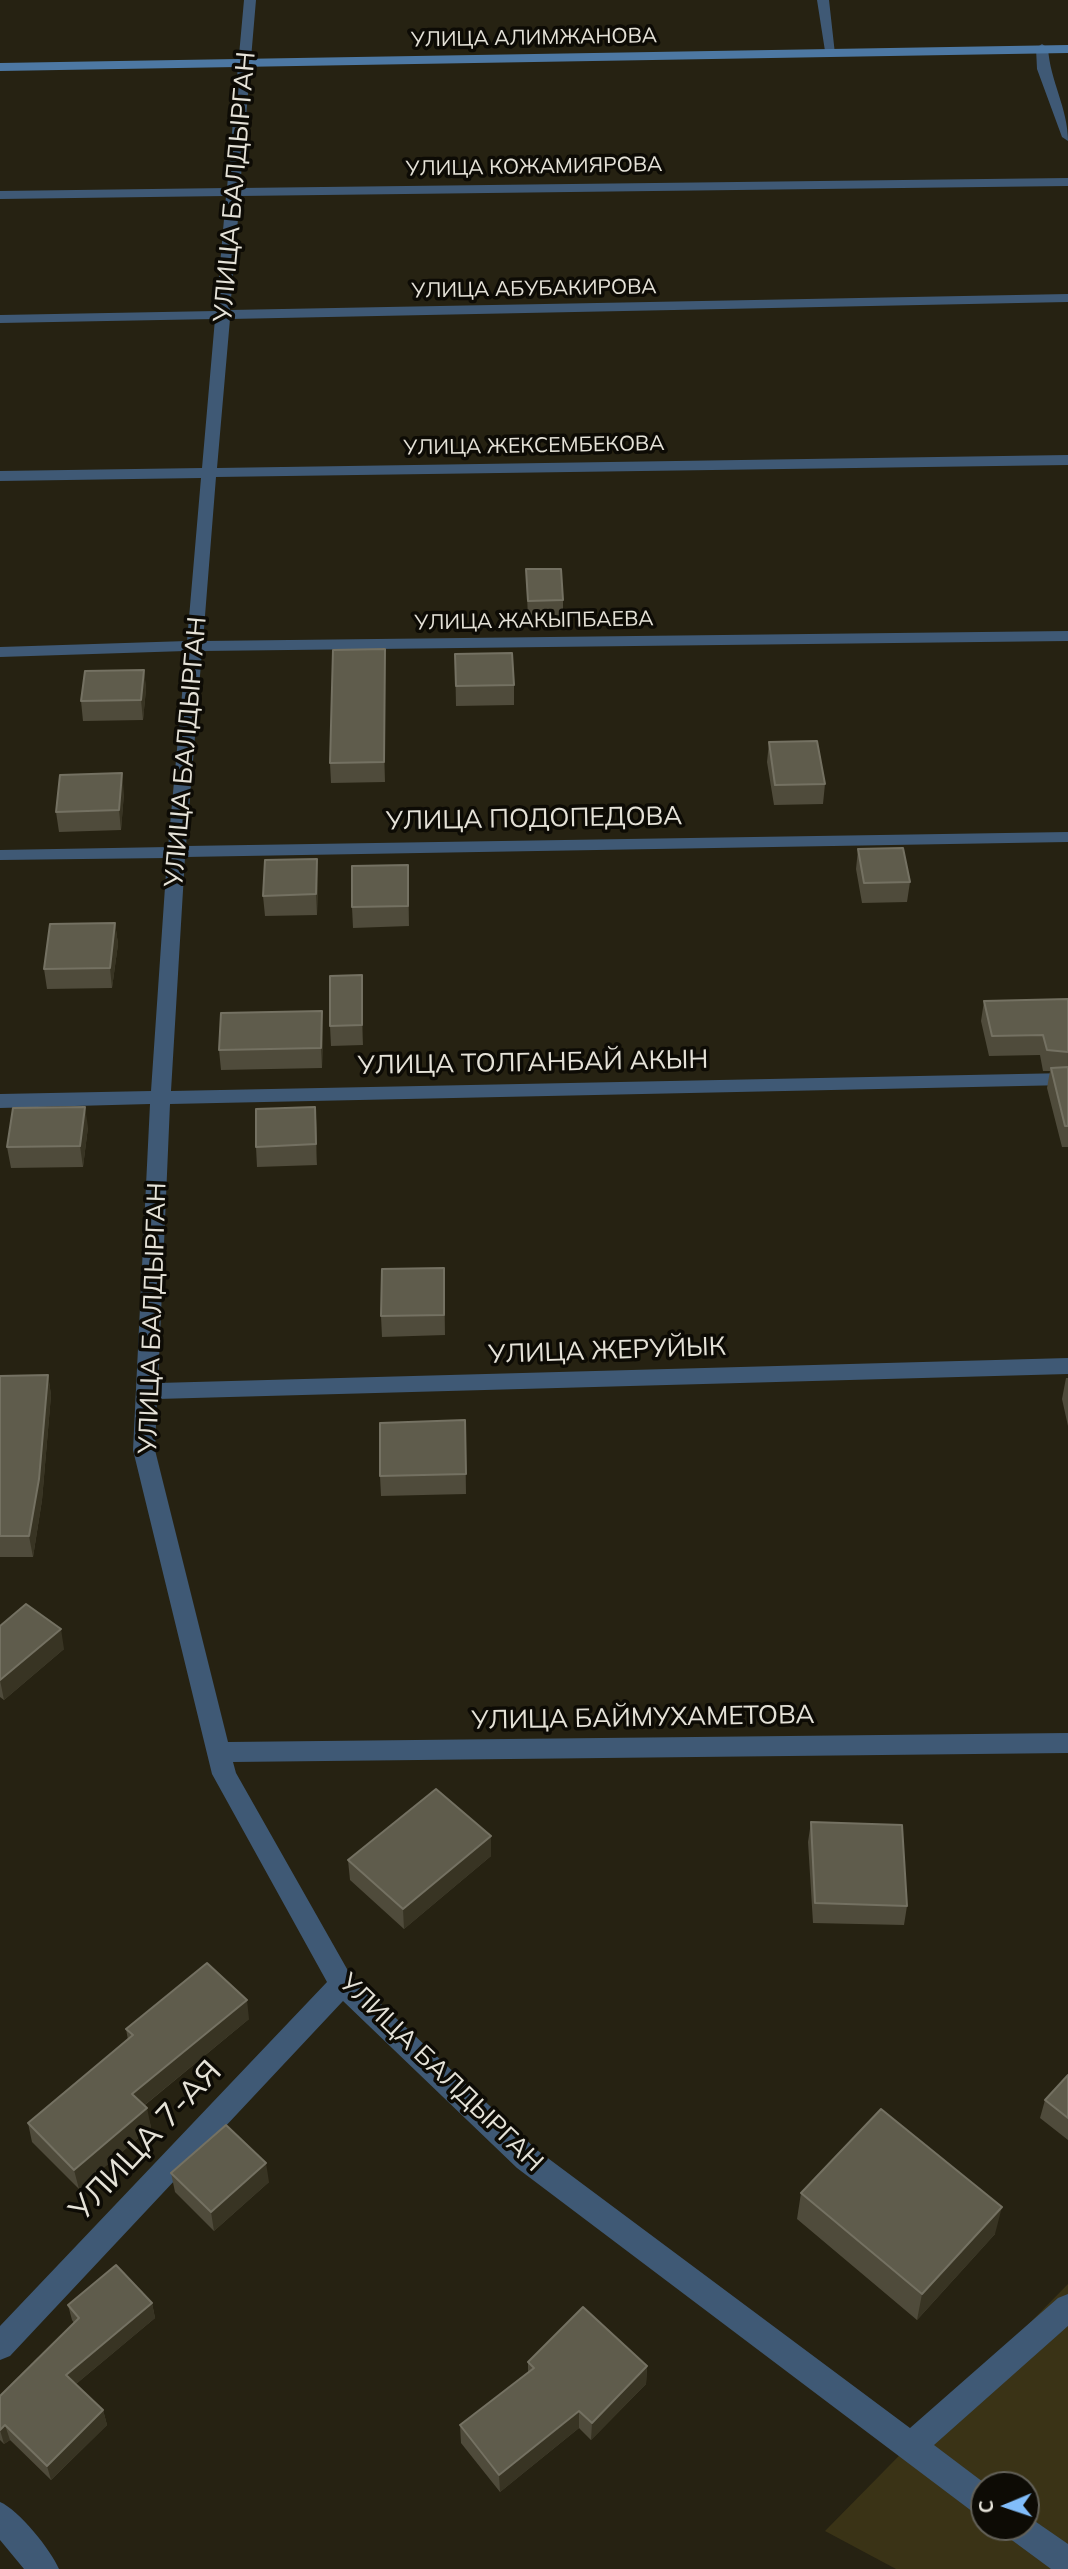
<!DOCTYPE html>
<meta charset="utf-8">
<style>
body{margin:0}
#map{position:relative;width:1068px;height:2569px;overflow:hidden;background:#262212;font-family:Mulish,sans-serif}
canvas{display:block}
.north{position:absolute;left:970px;top:2471px;width:70px;height:70px;box-sizing:border-box;background:#0d0b05;border:2px solid #636159;border-radius:50%;rotate:268deg;font-size:19px;font-weight:700;line-height:28px;text-align:center;color:#e5e2d8}
.north::after{content:'';display:block;margin:auto;width:24px;height:32px;background:#81bdfa;clip-path:polygon(50% 0,100% 100%,50% 72%,0 100%)}
</style>
<div id="map">
<canvas width="1068" height="2569"></canvas>
<div class="north">С</div>
</div>
<script>
const ctx = document.querySelector('canvas').getContext('2d');
ctx.lineJoin = 'round';
function fillPath(path, color) { ctx.fillStyle = color; ctx.fill(path, 'evenodd'); }
function stroke(path, color, width, dash) { ctx.strokeStyle = color; ctx.lineWidth = width; ctx.lineCap = dash ? 'butt' : 'round'; ctx.setLineDash(dash || []); ctx.stroke(path); }
function write(font, color, halo, rows, align = 'center') {
  ctx.font = font + ' Mulish,sans-serif'; ctx.lineWidth = 7; ctx.setLineDash([]); ctx.textBaseline = 'middle'; ctx.strokeStyle = halo; ctx.fillStyle = color; for (const [text, x, y, turn = 0] of rows) {
    ctx.save(); ctx.translate(x, y); ctx.rotate((+turn || 0) * Math.PI / 180); ctx.textAlign = isNaN(turn) ? turn : align; if (halo) ctx.strokeText(text, 0, 0); ctx.fillText(text, 0, 0); ctx.restore();
  }
}
const green = new Path2D(`
 M 1068,2284 L 1068,2569 L 896,2569 L 825,2531 ZM 984,2485 L 1026,2485 L 1026,2527 L 984,2527 Z`);
const street = new Path2D(`
 M 244,0 L 256,0 L 240,188 L 1068,178 L 1068,186 L 240,196 L 230,310 L 1068,294 L 1068,302 L 230,319 L 217,468 L 1068,455 L 1068,465 L 216,477 L 203,641 L 1068,631 L 1068,641 L 202,651 L 186,846 L 1068,832 L 1068,842 L 185,857 L 171,1091 L 1068,1073 L 1068,1085 L 170,1104 L 158,1383 L 1068,1358 L 1068,1374 L 157,1399 L 155,1450 L 228,1742 L 1068,1733 L 1068,1753 L 233,1762 L 236,1773 L 351,1976 L 537,2150 L 910,2428 L 1058,2298 L 1068,2294 L 1068,2326 L 934,2445 L 987,2485 L 984,2485 L 984,2516 L 973,2512 L 517,2168 L 343,2001 L 10,2356 L 0,2360 L 0,2326 L 327,1982 L 212,1774 L 133,1450 L 150,1104 L 0,1108 L 0,1094 L 151,1091 L 167,858 L 0,860 L 0,850 L 168,847 L 186,651 L 0,657 L 0,647 L 187,641 L 201,478 L 0,481 L 0,471 L 202,468 L 215,319 L 0,323 L 0,315 L 216,311 L 226,196 L 0,199 L 0,191 L 227,188 Z
 M 817,0 L 829,0 L 835,54 L 825,51 Z
 M 1042,44 L 1048,48 C 1050,81 1068,108 1068,141 L 1062,137 L 1037,69 L 1036,48 Z
 M 0,2502 C 19,2510 51,2550 59,2569 L 24,2569 L 0,2540 Z
 M 1026,2515 L 1068,2544 L 1068,2569 L 1051,2569 L 1009,2538 L 1005,2527 L 1026,2527 Z`);
const secondary = new Path2D(`
 M 1068,45 L 1068,53 L 0,71 L 0,63 Z`);
const wall = new Path2D(`
 M 526,569 L 563,600 L 563,620 L 528,620 Z
 M 455,654 L 514,685 L 514,705 L 456,706 Z
 M 385,669 L 385,782 L 331,783 L 330,763 Z
 M 144,670 L 146,689 L 143,720 L 83,721 L 81,701 Z
 M 769,742 L 825,784 L 823,804 L 774,805 L 767,762 Z
 M 124,793 L 121,830 L 59,832 L 56,812 Z
 M 858,849 L 910,882 L 907,902 L 862,903 L 856,869 Z
 M 317,859 L 318,879 L 317,915 L 265,916 L 263,896 Z
 M 408,865 L 409,926 L 353,928 L 352,907 Z
 M 115,923 L 118,944 L 112,988 L 47,989 L 44,969 Z
 M 362,975 L 363,1045 L 331,1046 L 330,1026 Z
 M 1068,999 L 1068,1147 L 1062,1147 L 1047,1088 L 1050,1071 L 1043,1071 L 1040,1055 L 989,1056 L 981,1021 L 984,1001 Z
 M 323,1031 L 322,1068 L 221,1070 L 219,1050 Z
 M 315,1107 L 317,1165 L 257,1167 L 256,1147 Z
 M 88,1127 L 83,1167 L 11,1168 L 7,1147 Z
 M 444,1268 L 445,1335 L 382,1337 L 381,1316 Z
 M 48,1375 L 51,1395 L 42,1500 L 33,1557 L 0,1557 L 0,1376 Z
 M 1066,1378 L 1068,1378 L 1068,1426 L 1062,1399 Z
 M 465,1420 L 466,1494 L 381,1496 L 380,1476 Z
 M 0,1626 L 64,1649 L 4,1700 L 0,1697 Z
 M 811,1822 L 907,1906 L 904,1925 L 813,1923 L 808,1842 Z
 M 491,1836 L 491,1856 L 404,1929 L 350,1880 L 348,1860 Z
 M 249,2019 L 145,2105 L 151,2127 L 79,2189 L 32,2142 L 28,2123 L 128,2040 L 126,2029 Z
 M 1068,2075 L 1068,2140 L 1040,2118 L 1045,2100 Z
 M 171,2173 L 269,2182 L 214,2231 L 175,2192 Z
 M 801,2193 L 995,2234 L 917,2320 L 797,2219 Z
 M 152,2303 L 155,2318 L 76,2384 L 103,2410 L 107,2425 L 51,2480 L 10,2440 L 4,2444 L 0,2440 L 0,2396 L 74,2323 L 72,2320 L 68,2305 Z
 M 528,2362 L 647,2366 L 646,2384 L 591,2440 L 579,2428 L 500,2492 L 461,2443 L 460,2425 L 528,2373 Z`);
const shadedWall = new Path2D(`
 M 385,649 L 385,782 L 384,762 Z
 M 144,670 L 146,689 L 143,720 L 141,700 Z
 M 122,773 L 124,793 L 121,830 L 119,810 Z
 M 317,859 L 318,879 L 317,915 L 316,894 Z
 M 115,923 L 118,944 L 112,988 L 110,968 Z
 M 362,975 L 363,995 L 363,1045 L 362,1025 Z
 M 322,1011 L 323,1031 L 322,1068 L 321,1048 Z
 M 85,1107 L 88,1127 L 83,1167 L 80,1146 Z
 M 315,1107 L 317,1127 L 317,1165 L 316,1144 Z
 M 48,1375 L 51,1395 L 42,1500 L 33,1557 L 29,1536 Z
 M 61,1629 L 64,1649 L 4,1700 L 0,1680 Z
 M 491,1836 L 491,1856 L 404,1929 L 403,1909 Z
 M 247,2000 L 249,2019 L 136,2112 L 132,2094 Z
 M 147,2108 L 151,2127 L 79,2189 L 74,2170 Z
 M 266,2163 L 269,2182 L 214,2231 L 211,2212 Z
 M 1002,2207 L 995,2234 L 917,2320 L 922,2294 Z
 M 152,2303 L 155,2318 L 70,2389 L 66,2375 Z
 M 647,2366 L 646,2384 L 591,2440 L 592,2423 Z
 M 103,2410 L 107,2425 L 51,2480 L 47,2466 Z
 M 579,2411 L 579,2428 L 500,2492 L 499,2475 Z
 M 5,2425 L 10,2440 L 4,2444 L 0,2430 Z`);
const building = new Path2D(`
 M 526,569 L 561,569 L 563,600 L 528,601 Z
 M 385,649 L 384,762 L 330,763 L 333,650 Z
 M 512,653 L 514,685 L 456,686 L 455,654 Z
 M 144,670 L 141,700 L 81,701 L 85,671 Z
 M 817,741 L 825,784 L 775,785 L 769,742 Z
 M 122,773 L 119,810 L 56,812 L 60,775 Z
 M 903,848 L 910,882 L 864,883 L 858,849 Z
 M 317,859 L 316,894 L 263,896 L 265,860 Z
 M 408,865 L 408,906 L 352,907 L 352,866 Z
 M 115,923 L 110,968 L 44,969 L 50,924 Z
 M 362,975 L 362,1025 L 330,1026 L 330,976 Z
 M 1068,999 L 1068,1052 L 1047,1050 L 1043,1035 L 992,1036 L 984,1001 Z
 M 322,1011 L 321,1048 L 219,1050 L 221,1013 Z
 M 1068,1067 L 1068,1126 L 1065,1126 L 1051,1068 Z
 M 85,1107 L 80,1146 L 7,1147 L 13,1108 Z
 M 315,1107 L 316,1144 L 256,1147 L 256,1109 Z
 M 444,1268 L 444,1315 L 381,1316 L 382,1269 Z
 M 48,1375 L 39,1479 L 29,1536 L 0,1536 L 0,1376 Z
 M 465,1420 L 466,1474 L 380,1476 L 380,1423 Z
 M 26,1604 L 61,1629 L 0,1680 L 0,1626 Z
 M 436,1789 L 491,1836 L 403,1909 L 348,1860 Z
 M 811,1822 L 902,1825 L 907,1906 L 815,1903 Z
 M 207,1963 L 247,2000 L 132,2094 L 147,2108 L 74,2170 L 28,2123 L 133,2035 L 126,2029 Z
 M 1068,2075 L 1068,2118 L 1045,2100 Z
 M 881,2109 L 1002,2207 L 922,2294 L 801,2193 Z
 M 226,2125 L 266,2163 L 211,2212 L 171,2173 Z
 M 116,2265 L 152,2303 L 66,2375 L 103,2410 L 47,2466 L 5,2425 L 0,2430 L 0,2396 L 79,2318 L 68,2305 Z
 M 583,2307 L 647,2366 L 592,2423 L 579,2411 L 499,2475 L 460,2425 L 534,2368 L 528,2362 Z`);
const farStreetnames = [
 ["УЛИЦА АЛИМЖАНОВА",534,38,-1],
 ["УЛИЦА КОЖАМИЯРОВА",534,167,-1],
 ["УЛИЦА АБУБАКИРОВА",534,289,-1],
 ["УЛИЦА ЖЕКСЕМБЕКОВА",534,446,-1],
 ["УЛИЦА ЖАКЫПБАЕВА",534,621,-1]
];
const streetNames = [
 ["УЛИЦА БАЛДЫРГАН",235,187,-85],
 ["УЛИЦА БАЛДЫРГАН",186,752,-85],
 ["УЛИЦА ПОДОПЕДОВА",534,819,-1],
 ["УЛИЦА ТОЛГАНБАЙ АКЫН",533,1063,-1],
 ["УЛИЦА БАЛДЫРГАН",153,1318,-88],
 ["УЛИЦА ЖЕРУЙЫК",607,1351,-2],
 ["УЛИЦА БАЙМУХАМЕТОВА",643,1718,-1],
 ["УЛИЦА БАЛДЫРГАН",441,2073,44]
];
const nearStreetnames = [
 ["УЛИЦА 7-АЯ",146,2141,-47]
];
fillPath(green, '#3a3316');
fillPath(street, '#3f5975');
fillPath(secondary, '#4d78a3');
fillPath(wall, '#4f4b3b');
fillPath(shadedWall, '#383423');
fillPath(building, '#5f5c4c');
stroke(building, '#747162', 2);
write('21px', '#e5e2d8', '#0d0b05', farStreetnames);
write('26px', '#e5e2d8', '#0d0b05', streetNames);
write('32px', '#e5e2d8', '#0d0b05', nearStreetnames);
</script>
